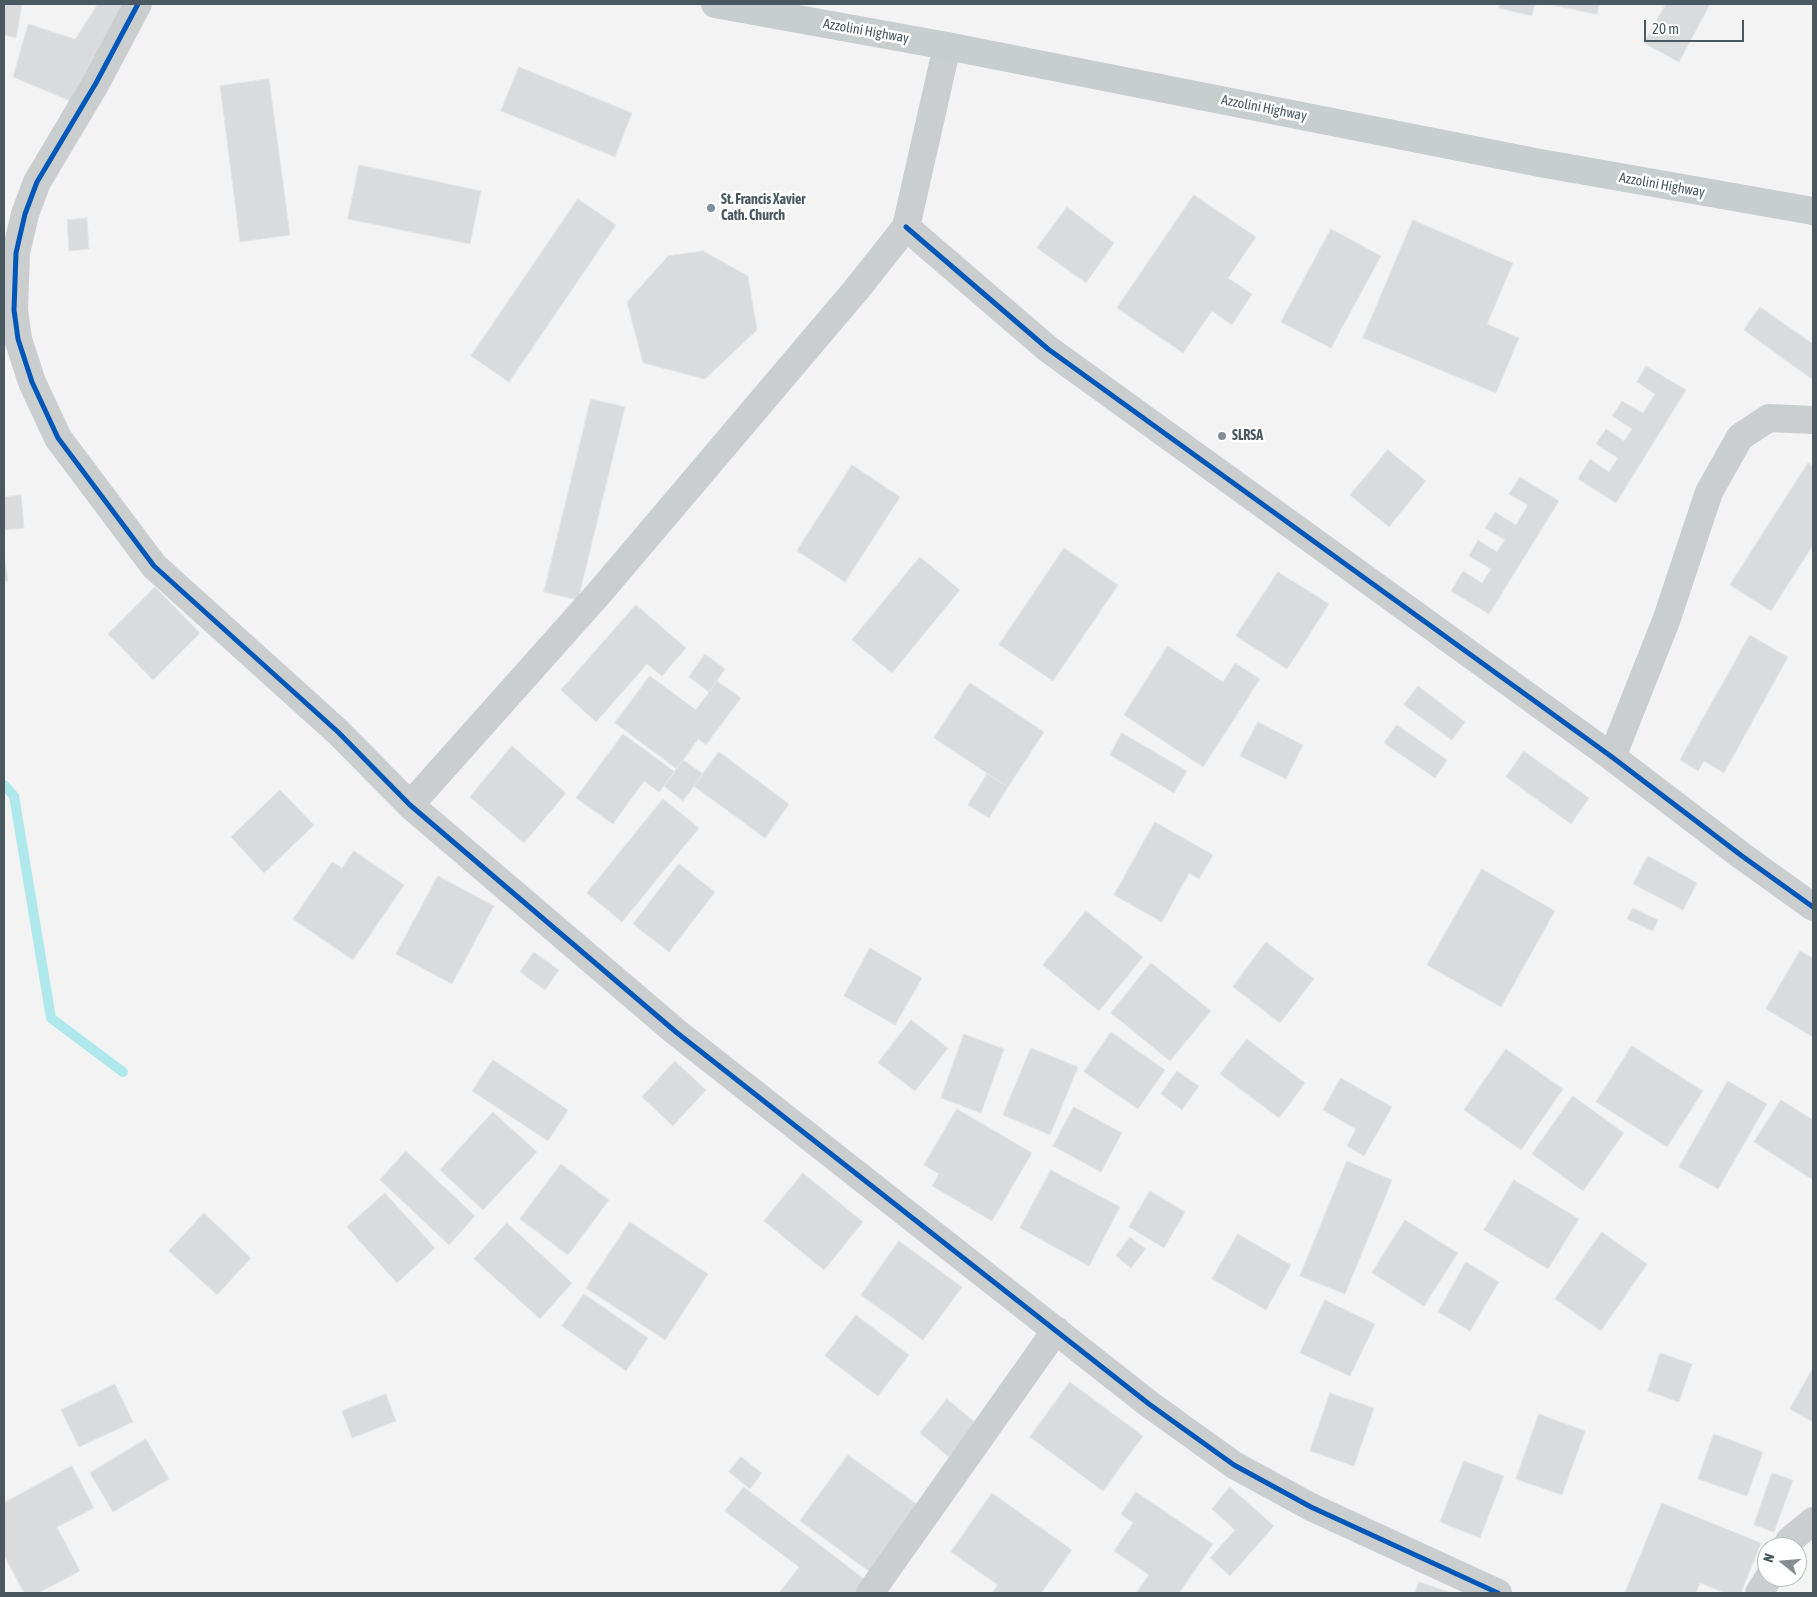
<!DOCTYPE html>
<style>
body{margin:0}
#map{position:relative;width:1817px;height:1597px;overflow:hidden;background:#f3f3f3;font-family:"Asap Condensed",sans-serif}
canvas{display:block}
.frame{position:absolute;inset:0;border:5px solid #4a5960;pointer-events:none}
.north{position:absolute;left:1757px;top:1537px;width:50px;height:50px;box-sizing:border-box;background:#fff;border:1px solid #b7bdbf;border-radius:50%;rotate:287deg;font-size:14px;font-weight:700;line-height:20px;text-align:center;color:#4a5960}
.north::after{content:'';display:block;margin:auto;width:18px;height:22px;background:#858f93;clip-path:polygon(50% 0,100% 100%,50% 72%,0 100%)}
.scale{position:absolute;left:1644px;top:20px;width:100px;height:22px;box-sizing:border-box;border:2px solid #4a5960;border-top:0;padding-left:6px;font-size:15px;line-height:18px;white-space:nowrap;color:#4a5960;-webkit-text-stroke:4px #fff;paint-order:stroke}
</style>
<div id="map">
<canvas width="1817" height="1597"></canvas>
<div class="frame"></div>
<div class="north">N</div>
<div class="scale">20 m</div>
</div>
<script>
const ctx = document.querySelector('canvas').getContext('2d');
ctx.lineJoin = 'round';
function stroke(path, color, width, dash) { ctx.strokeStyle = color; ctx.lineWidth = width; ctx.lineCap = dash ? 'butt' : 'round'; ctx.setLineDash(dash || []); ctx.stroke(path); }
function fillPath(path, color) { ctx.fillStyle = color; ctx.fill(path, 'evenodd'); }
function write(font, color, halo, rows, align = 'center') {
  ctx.font = font + ' "Asap Condensed",sans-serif'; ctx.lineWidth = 5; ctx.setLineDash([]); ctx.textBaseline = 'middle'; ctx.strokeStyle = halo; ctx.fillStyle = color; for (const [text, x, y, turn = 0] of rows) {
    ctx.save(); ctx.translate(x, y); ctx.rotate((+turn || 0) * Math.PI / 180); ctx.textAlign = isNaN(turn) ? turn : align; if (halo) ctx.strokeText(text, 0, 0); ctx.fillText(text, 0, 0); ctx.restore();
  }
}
const stream = new Path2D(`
 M 4,785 L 14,796 L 51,1018 L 123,1072`);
const building = new Path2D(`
 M 4,4 L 22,4 L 16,38 L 4,35 Z
 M 98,4 L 124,4 L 131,8 L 70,101 L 13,77 L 28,24 L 75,39 Z
 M 1500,4 L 1535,4 L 1532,16 L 1499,8 Z
 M 1548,4 L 1599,4 L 1597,14 Z
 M 1666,4 L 1710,4 L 1679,62 L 1644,43 Z
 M 519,67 L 632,113 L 615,157 L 501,111 Z
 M 269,79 L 290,235 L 240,242 L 220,86 Z
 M 359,165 L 481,191 L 470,244 L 348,219 Z
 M 1194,195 L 1256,237 L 1228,278 L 1252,294 L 1232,325 L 1212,311 L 1183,353 L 1117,308 Z
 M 578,199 L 616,225 L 509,382 L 471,356 Z
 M 1067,207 L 1114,243 L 1086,283 L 1037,248 Z
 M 87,218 L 89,249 L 69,251 L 67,220 Z
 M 1413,220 L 1513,263 L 1487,324 L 1519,338 L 1496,393 L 1363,338 Z
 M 1331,229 L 1381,256 L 1331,348 L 1281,322 Z
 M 703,251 L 748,276 L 757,330 L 705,379 L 643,363 L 627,302 L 668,256 Z
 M 1760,307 L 1813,344 L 1813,380 L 1744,330 Z
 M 1646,366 L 1686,390 L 1616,503 L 1578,479 L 1590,459 L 1609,472 L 1618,458 L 1596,444 L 1606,429 L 1624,441 L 1632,429 L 1612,416 L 1622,401 L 1643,413 L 1655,394 L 1637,382 Z
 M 591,399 L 625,407 L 578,600 L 544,592 Z
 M 1388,450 L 1426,481 L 1389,527 L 1350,495 Z
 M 1808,463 L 1813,466 L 1813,545 L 1771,611 L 1730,585 Z
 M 852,465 L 900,497 L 845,582 L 797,551 Z
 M 1520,477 L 1559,501 L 1489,614 L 1451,591 L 1463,571 L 1482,583 L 1491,569 L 1469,556 L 1478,540 L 1497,552 L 1505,540 L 1485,528 L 1495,512 L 1516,525 L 1528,505 L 1509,494 Z
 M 21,495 L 24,528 L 4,530 L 4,497 Z
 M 1064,548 L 1118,585 L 1053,681 L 999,645 Z
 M 4,553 L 8,581 L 4,581 Z
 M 920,557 L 960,590 L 892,673 L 852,640 Z
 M 1278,572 L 1329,604 L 1287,669 L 1236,636 Z
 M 155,587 L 200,633 L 153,680 L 108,634 Z
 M 636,605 L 686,648 L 662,676 L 647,664 L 596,722 L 561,690 Z
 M 1750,635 L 1788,657 L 1724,773 L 1704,761 L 1698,771 L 1680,760 Z
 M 1168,646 L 1223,682 L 1235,663 L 1260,679 L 1203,767 L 1124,715 Z
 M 705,654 L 725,669 L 709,692 L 689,677 Z
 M 650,676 L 696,710 L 717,681 L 741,698 L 706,745 L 698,739 L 677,769 L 615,723 Z
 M 970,683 L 1044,732 L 1008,787 L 934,738 Z
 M 1418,686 L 1465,722 L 1452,740 L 1404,705 Z
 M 1258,722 L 1303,745 L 1286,779 L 1240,756 Z
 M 1397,725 L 1447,760 L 1435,778 L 1384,743 Z
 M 1122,733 L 1187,771 L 1174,793 L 1110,755 Z
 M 623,734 L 675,772 L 659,792 L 644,781 L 613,824 L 576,798 Z
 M 512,746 L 566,793 L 524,843 L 470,797 Z
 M 1524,751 L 1589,798 L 1571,824 L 1506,777 Z
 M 719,752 L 789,804 L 765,838 L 694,786 Z
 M 683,760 L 703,774 L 683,801 L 664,786 Z
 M 987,774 L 1008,787 L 989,818 L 968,805 Z
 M 280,790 L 314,825 L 264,873 L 231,837 Z
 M 663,799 L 699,828 L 622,922 L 587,893 Z
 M 1155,822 L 1213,855 L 1199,879 L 1189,873 L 1162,922 L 1114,895 Z
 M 354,851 L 404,885 L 353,960 L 293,919 L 332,862 L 342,868 Z
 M 1648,856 L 1697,883 L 1683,910 L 1633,884 Z
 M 679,864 L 715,892 L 669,952 L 633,924 Z
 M 1482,869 L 1555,911 L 1501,1007 L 1427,965 Z
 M 438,876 L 494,906 L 452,984 L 396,954 Z
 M 1633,908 L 1658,920 L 1653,931 L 1627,919 Z
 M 1086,911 L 1143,957 L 1099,1011 L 1043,965 Z
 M 1266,942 L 1314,979 L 1280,1023 L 1233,987 Z
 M 870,948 L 922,978 L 895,1025 L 844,996 Z
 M 1800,951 L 1813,958 L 1813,1037 L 1766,1009 Z
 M 534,952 L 559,970 L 545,990 L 520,972 Z
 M 1151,963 L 1211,1011 L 1170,1061 L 1111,1013 Z
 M 911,1020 L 948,1048 L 915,1091 L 878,1063 Z
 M 1111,1032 L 1165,1070 L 1138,1109 L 1084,1072 Z
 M 964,1034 L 1004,1049 L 981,1113 L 941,1098 Z
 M 1247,1039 L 1305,1083 L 1279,1118 L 1220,1074 Z
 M 1632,1046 L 1703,1091 L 1667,1147 L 1596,1102 Z
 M 1031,1048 L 1078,1067 L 1050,1135 L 1003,1115 Z
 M 1506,1049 L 1563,1089 L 1521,1150 L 1464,1110 Z
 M 493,1060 L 568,1110 L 548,1141 L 472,1091 Z
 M 675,1061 L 706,1090 L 673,1126 L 642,1097 Z
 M 1177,1071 L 1199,1086 L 1182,1110 L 1161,1094 Z
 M 1341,1078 L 1392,1107 L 1364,1156 L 1347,1146 L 1356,1129 L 1323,1110 Z
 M 1728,1081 L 1767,1104 L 1718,1189 L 1679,1167 Z
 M 1573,1096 L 1624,1133 L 1583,1191 L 1532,1154 Z
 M 1781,1100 L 1813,1120 L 1813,1180 L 1754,1142 Z
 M 1074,1107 L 1122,1133 L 1101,1172 L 1053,1146 Z
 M 957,1109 L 1032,1153 L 992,1221 L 932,1186 L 939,1174 L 924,1165 Z
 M 493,1112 L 537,1152 L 483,1210 L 440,1170 Z
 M 406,1151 L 475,1216 L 449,1245 L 380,1180 Z
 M 1347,1161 L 1392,1180 L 1345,1294 L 1300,1276 Z
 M 561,1164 L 609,1200 L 568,1255 L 520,1219 Z
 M 1051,1170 L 1120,1207 L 1089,1266 L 1020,1228 Z
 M 803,1173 L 863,1222 L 824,1270 L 764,1221 Z
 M 1514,1180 L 1579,1219 L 1548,1269 L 1484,1230 Z
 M 1150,1191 L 1185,1212 L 1164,1248 L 1129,1227 Z
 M 385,1193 L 435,1248 L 397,1283 L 347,1227 Z
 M 204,1213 L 251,1258 L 217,1295 L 169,1251 Z
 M 1405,1220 L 1458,1253 L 1424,1306 L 1372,1273 Z
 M 630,1222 L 708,1274 L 665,1340 L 586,1288 Z
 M 507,1223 L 572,1283 L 540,1319 L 474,1259 Z
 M 1602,1232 L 1647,1264 L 1601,1331 L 1555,1299 Z
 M 1238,1234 L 1291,1265 L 1266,1310 L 1212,1279 Z
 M 1130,1237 L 1146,1249 L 1131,1268 L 1116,1256 Z
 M 899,1241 L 962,1287 L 923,1340 L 861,1295 Z
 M 1466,1262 L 1499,1282 L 1470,1331 L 1438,1312 Z
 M 584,1294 L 648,1338 L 626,1371 L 562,1326 Z
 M 1325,1300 L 1375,1324 L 1350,1376 L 1300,1353 Z
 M 856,1315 L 909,1355 L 878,1396 L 825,1356 Z
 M 1660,1353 L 1692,1364 L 1679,1402 L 1648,1391 Z
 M 1813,1368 L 1813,1422 L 1790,1409 Z
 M 1070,1382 L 1143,1436 L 1103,1491 L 1030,1437 Z
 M 115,1384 L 133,1422 L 79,1447 L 61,1410 Z
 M 1330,1393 L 1374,1408 L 1354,1466 L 1310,1451 Z
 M 386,1394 L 396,1421 L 352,1438 L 342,1411 Z
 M 947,1399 L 976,1423 L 949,1457 L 920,1433 Z
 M 1539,1414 L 1585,1431 L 1562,1495 L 1516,1479 Z
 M 1714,1434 L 1763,1452 L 1747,1496 L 1698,1479 Z
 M 146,1439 L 169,1479 L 113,1512 L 90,1473 Z
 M 848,1455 L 918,1505 L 870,1572 L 800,1521 Z
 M 741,1457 L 762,1473 L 750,1489 L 729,1472 Z
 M 1464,1461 L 1504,1476 L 1480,1538 L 1440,1522 Z
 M 72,1466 L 94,1508 L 57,1527 L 80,1571 L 38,1593 L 24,1593 L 4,1555 L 4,1503 Z
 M 1772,1473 L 1793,1480 L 1774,1532 L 1754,1525 Z
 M 744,1487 L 868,1582 L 860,1593 L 779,1593 L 799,1567 L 725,1511 Z
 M 1230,1487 L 1274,1526 L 1230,1576 L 1210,1558 L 1235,1530 L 1212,1509 Z
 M 1136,1492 L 1213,1544 L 1179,1593 L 1140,1593 L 1137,1592 L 1149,1575 L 1114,1551 L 1133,1523 L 1121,1514 Z
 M 992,1493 L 1072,1550 L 1041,1593 L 992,1593 L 998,1585 L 951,1552 Z
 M 1662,1503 L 1761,1543 L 1741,1593 L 1725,1593 L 1700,1583 L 1696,1593 L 1625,1593 Z
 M 1419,1582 L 1452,1593 L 1415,1593 Z`);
const street = new Path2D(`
 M 138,4 L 96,83 L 37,182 L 25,214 L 16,253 L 14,310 L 18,339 L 32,382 L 58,438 L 154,566 L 338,732 L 410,805 L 676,1032 L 1149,1404 L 1234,1465 L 1311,1507 L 1498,1593
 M 906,227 L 1048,349 L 1612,757 L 1742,856 L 1813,907
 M 1612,757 L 1666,621 L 1709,492 L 1740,437 L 1769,418 L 1813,420
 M 410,805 L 600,592 L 856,290 L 906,227 L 947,46
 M 1786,1547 L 1790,1540 L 1813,1521
 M 870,1593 L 1056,1330
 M 1759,1593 L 1769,1577`);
const primary = new Path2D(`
 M 715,4 L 947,46 L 1540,163 L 1813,211`);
const cycleway = new Path2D(`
 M 138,4 L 96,83 L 37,182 L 25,214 L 16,253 L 14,310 L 18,339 L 32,382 L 58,438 L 154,566 L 338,732 L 410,805 L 676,1032 L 1149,1404 L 1234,1465 L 1311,1507 L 1498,1593
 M 906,227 L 1048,349 L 1612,757 L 1742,856 L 1813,907`);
const markers = [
 [711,208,5,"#858f93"],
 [1222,436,5,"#858f93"]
];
const streetNames = [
 ["Azzolini Highway",866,31,10],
 ["Azzolini Highway",1264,108,11],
 ["Azzolini Highway",1662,185,10]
];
const poiNames = [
 ["St. Francis Xavier",721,200],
 ["Cath. Church",721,216],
 ["SLRSA",1232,436]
];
stroke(stream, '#afe9ed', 10);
fillPath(building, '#d9dbdc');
stroke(building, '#e5e5e6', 1);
stroke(street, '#cacecf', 28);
stroke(primary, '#c8cdce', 28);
stroke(cycleway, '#0057b8', 5);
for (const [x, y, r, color] of markers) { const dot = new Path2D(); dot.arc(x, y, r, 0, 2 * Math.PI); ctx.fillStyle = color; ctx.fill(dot); stroke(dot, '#fff', 2); }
write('14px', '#4a5960', '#fff', streetNames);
write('bold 14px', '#4a5960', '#fff', poiNames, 'left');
</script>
